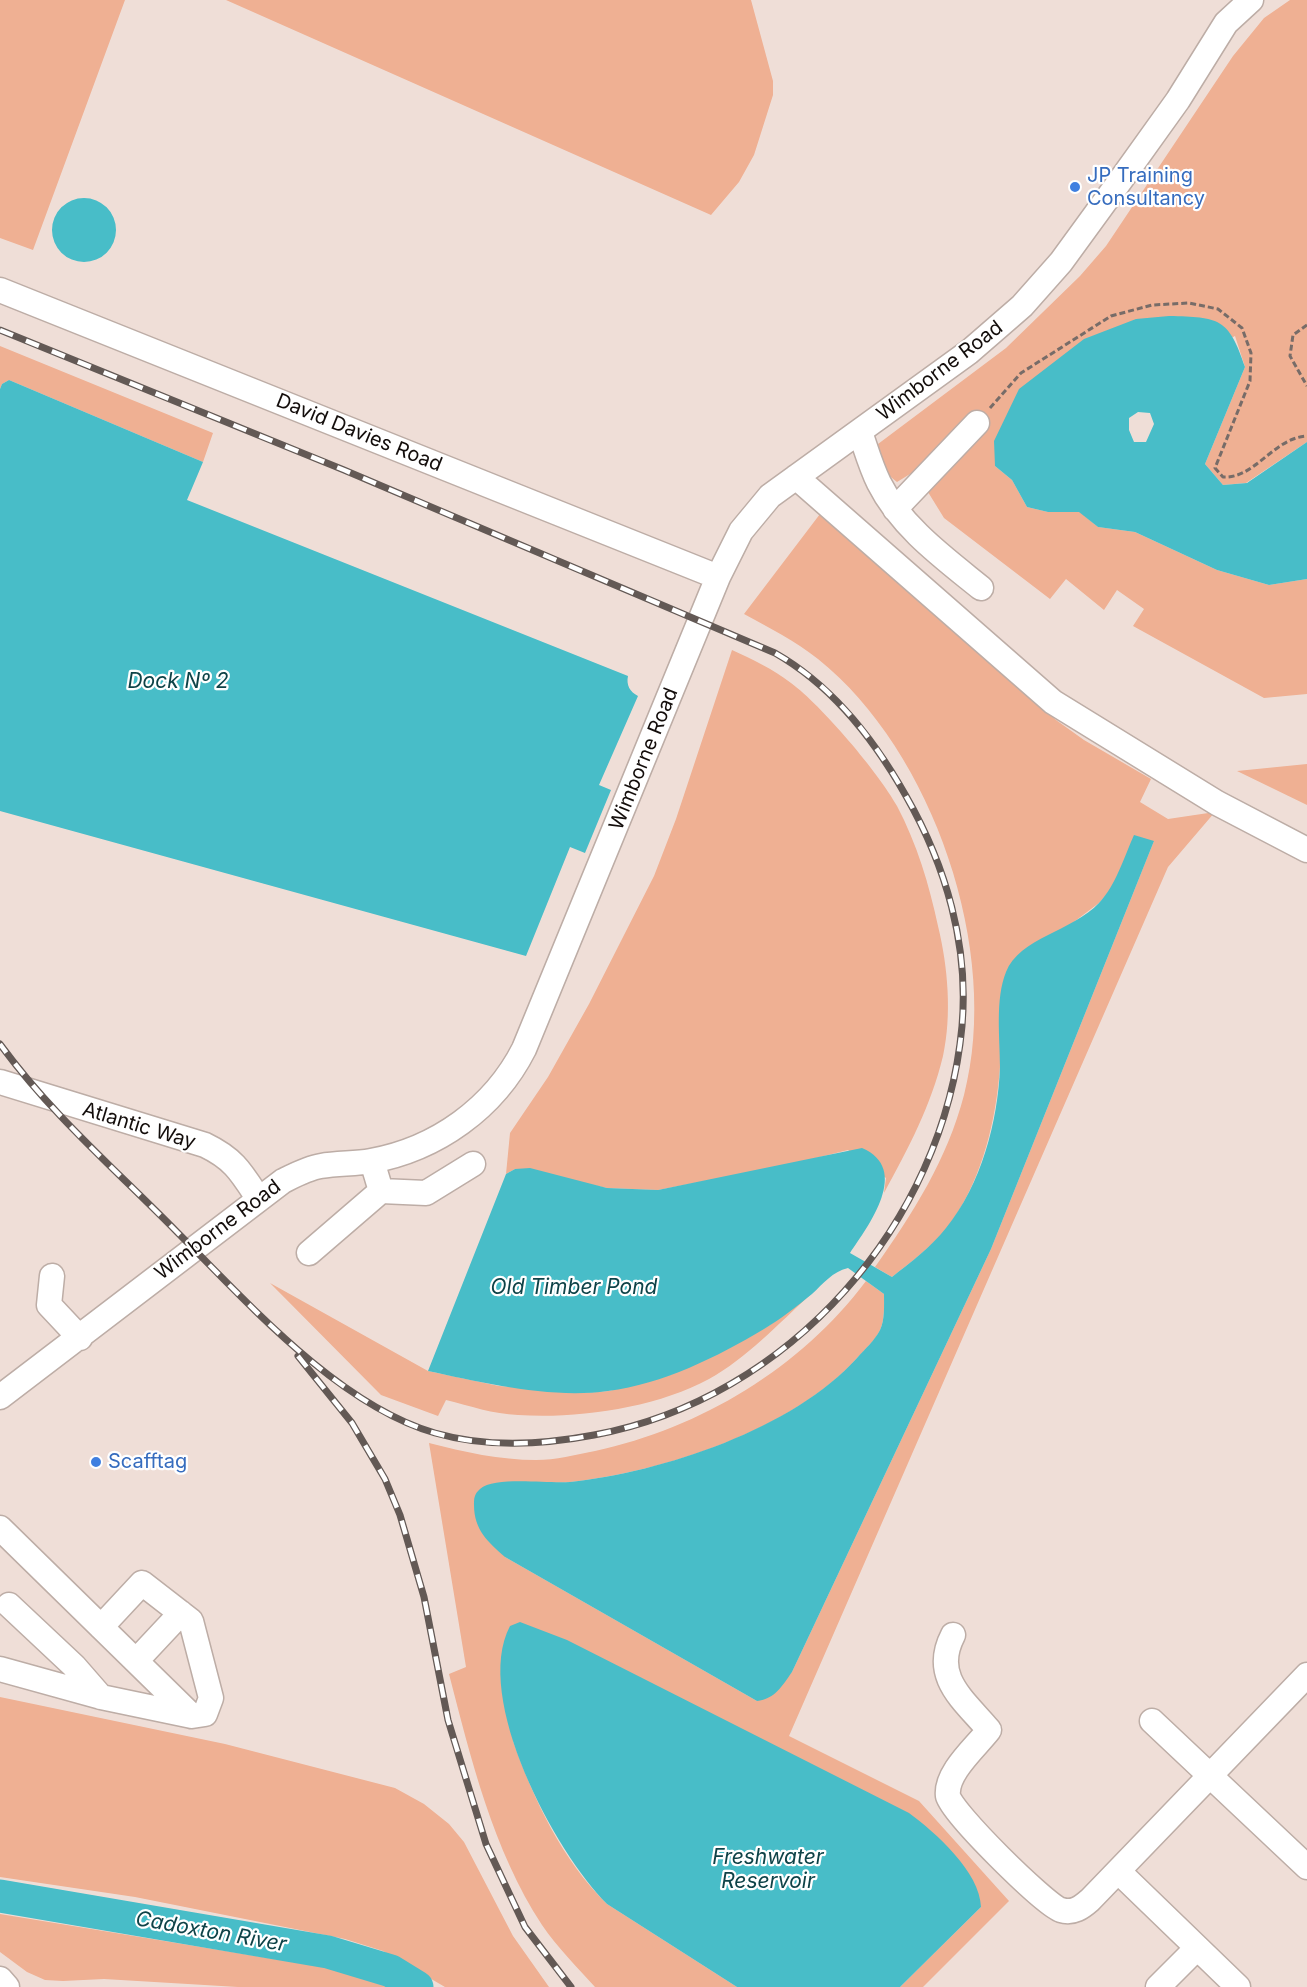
<!DOCTYPE html>
<meta charset="utf-8">
<style>
body{margin:0}
canvas{display:block;background:#efded7}
</style>
<canvas width="1307" height="1987"></canvas>
<script>
const ctx = document.querySelector('canvas').getContext('2d');
ctx.lineJoin = 'round';
function fillPath(path, color) { ctx.fillStyle = color; ctx.fill(path, 'evenodd'); }
function stroke(path, color, width, dash) { ctx.strokeStyle = color; ctx.lineWidth = width; ctx.lineCap = dash ? 'butt' : 'round'; ctx.setLineDash(dash || []); ctx.stroke(path); }
function write(font, color, halo, rows, align = 'center') {
  ctx.font = font + ' Inter,sans-serif'; ctx.lineWidth = 4.5; ctx.setLineDash([]); ctx.textBaseline = 'middle'; ctx.strokeStyle = halo; ctx.fillStyle = color; for (const [text, x, y, turn = 0] of rows) {
    ctx.save(); ctx.translate(x, y); ctx.rotate((+turn || 0) * Math.PI / 180); ctx.textAlign = isNaN(turn) ? turn : align; if (halo) ctx.strokeText(text, 0, 0); ctx.fillText(text, 0, 0); ctx.restore();
  }
}
const green = new Path2D(`
 M 0,0 L 125,0 L 33,250 L 0,238 Z
 M 226,0 L 751,0 L 773,81 L 773,95 L 754,155 L 739,182 L 711,215 Z
 M 1290,0 L 1307,0 L 1307,442 L 1246,483 L 1223,485 L 1205,464 L 1245,367 L 1235,336 L 995,466 L 1012,480 L 1027,507 L 1048,512 L 1080,512 L 1098,527 L 1135,532 L 1217,570 L 1269,585 L 1307,579 L 1307,694 L 1264,698 L 1133,626 L 1144,609 L 1117,590 L 1104,610 L 1066,579 L 1050,599 L 944,518 L 915,471 L 897,482 L 887,474 L 878,444 L 1006,348 L 1080,276 L 1106,246 L 1233,56 L 1264,18 Z
 M 0,346 L 213,433 L 203,462 L 9,380 L 2,384 L 0,389 Z
 M 820,514 L 1056,720 L 1084,740 L 1151,779 L 1140,802 L 1168,819 L 1215,812 L 1168,867 L 789,1736 L 919,1801 L 1009,1901 L 923,1987 L 900,1987 L 981,1907 L 513,1741 C 534,1800 562,1860 607,1904 L 737,1987 L 595,1987 C 577,1967 557,1947 542,1925 C 493,1850 471,1759 449,1674 L 466,1667 L 429,1443 C 464,1452 500,1460 536,1460 C 556,1460 575,1455 595,1451 C 701,1428 801,1368 866,1281 L 884,1294 C 884,1305 885,1320 880,1330 C 875,1341 865,1349 857,1358 C 793,1430 663,1472 570,1482 C 546,1484 521,1483 497,1483 L 505,1557 L 757,1701 L 792,1672 L 991,1249 L 1154,841 L 1099,903 L 1006,973 C 1001,1008 1003,1043 999,1078 C 994,1130 979,1186 947,1228 C 931,1247 911,1262 892,1277 L 875,1267 C 913,1213 947,1160 964,1095 C 1002,952 933,751 818,659 C 795,641 770,628 744,614 Z
 M 732,650 C 752,659 773,669 791,683 C 821,705 879,773 897,806 C 917,844 929,884 938,926 C 948,967 952,1015 943,1056 C 931,1106 908,1149 884,1193 L 886,1178 L 848,1150 L 788,1165 L 658,1190 L 607,1188 L 515,1169 L 506,1174 L 510,1133 L 548,1077 L 589,1004 L 654,876 L 676,819 Z
 M 1307,764 L 1307,805 L 1237,771 Z
 M 270,1283 L 428,1371 L 499,1386 L 584,1393 L 609,1391 L 670,1375 L 770,1325 L 810,1295 C 778,1324 747,1358 709,1379 C 656,1408 577,1419 518,1415 C 493,1414 470,1406 446,1400 L 438,1416 L 381,1395 Z
 M 0,1697 L 225,1744 L 395,1788 L 424,1804 L 449,1824 L 464,1842 L 513,1936 L 549,1987 L 445,1987 L 383,1951 L 345,1939 L 135,1897 L 0,1877 Z
 M 0,1914 L 335,1969 L 371,1978 L 390,1987 L 238,1987 L 104,1979 L 63,1981 L 45,1980 L 27,1972 L 0,1952 Z`);
const water = new Path2D(`
 M52 230a32 32 0 1 1 64 0a32 32 0 1 1-64 0Z
 M 1169,316 C 1219,317 1229,318 1245,367 L 1205,464 L 1223,485 L 1247,483 L 1307,442 L 1307,579 L 1269,585 L 1217,570 L 1135,532 L 1098,527 L 1079,512 L 1048,512 L 1027,507 L 1012,480 L 995,466 L 994,441 L 1019,389 L 1084,339 L 1136,319 ZM 1138,412 L 1150,413 L 1154,424 L 1146,442 L 1134,442 L 1129,430 L 1129,418 Z
 M 9,380 L 203,462 L 187,500 L 628,676 C 626,685 630,692 638,696 L 599,785 L 611,790 L 585,853 L 570,847 L 526,956 L 0,811 L 0,389 L 2,384 Z
 M 1134,835 L 1154,841 L 991,1249 L 792,1672 C 782,1686 775,1699 757,1701 L 505,1557 C 488,1542 474,1530 474,1505 C 474,1499 474,1494 480,1489 C 495,1476 548,1484 570,1482 C 663,1472 793,1429 857,1358 C 865,1349 875,1340 880,1330 C 885,1320 884,1305 884,1294 L 848,1268 C 832,1272 824,1283 812,1294 C 797,1306 781,1319 764,1329 C 717,1357 663,1384 608,1391 C 551,1399 484,1383 428,1371 L 506,1174 L 515,1169 L 530,1168 L 607,1188 L 658,1190 L 862,1148 C 911,1169 869,1225 850,1253 L 892,1277 C 911,1262 931,1247 946,1228 C 981,1185 998,1122 1000,1067 C 1000,1038 995,999 1006,972 C 1019,938 1073,931 1099,903 C 1116,885 1124,857 1134,835 Z
 M 520,1622 L 567,1640 L 909,1813 C 936,1833 980,1872 981,1907 L 900,1987 L 737,1987 L 607,1904 C 555,1852 472,1698 510,1626 Z`);
const river = new Path2D(`
 M 0,1896 L 328,1952 L 391,1971 L 417,1987`);
const path = new Path2D(`
 M 1307,325 L 1293,335 L 1290,356 L 1307,386
 M 990,408 L 1021,373 L 1111,316 L 1152,305 L 1189,303 L 1218,309 L 1242,328 L 1251,353 L 1250,381 L 1215,468 L 1223,477 C 1255,479 1273,438 1307,436`);
const minor = new Path2D(`
 M 0,290 L 718,577
 M 860,432 C 866,449 871,467 879,483 C 901,527 944,558 981,588
 M 796,477 L 1053,702 L 1217,803 L 1307,850
 M 895,509 L 977,423
 M 0,1082 L 205,1145 C 234,1159 241,1172 258,1198
 M 381,1191 L 426,1193 L 473,1164
 M 309,1253 L 381,1191 L 372,1161
 M 52,1276 L 49,1305 L 80,1338
 M 0,1397 L 283,1181 C 295,1175 308,1168 321,1166 C 338,1163 355,1164 371,1161 C 437,1149 494,1108 524,1049 L 718,577 L 741,531 L 770,496 L 969,352 L 1022,306 L 1061,262 L 1120,181 L 1178,100 L 1226,23 L 1251,0
 M 0,1528 L 192,1716 L 205,1714 L 211,1698 L 191,1621 L 142,1583 L 101,1627
 M 9,1605 L 74,1666 L 101,1697
 M 953,1635 C 931,1677 964,1700 989,1730 C 976,1747 945,1773 948,1796 C 950,1811 1045,1905 1061,1910 C 1073,1914 1082,1907 1090,1900 L 1307,1675
 M 136,1661 L 181,1613
 M 0,1669 L 101,1697 L 192,1716
 M 1152,1721 L 1307,1867
 M 1119,1872 L 1238,1987
 M 0,1979 L 7,1987
 M 1158,1987 L 1197,1948`);
const rail = new Path2D(`
 M 0,330 L 344,470 L 775,653 C 833,686 874,739 906,796 C 946,866 969,945 962,1026 C 944,1224 789,1399 594,1435 C 541,1445 487,1448 435,1433 C 338,1405 246,1301 177,1232 C 116,1170 51,1114 0,1044
 M 298,1356 L 352,1423 L 385,1479 L 400,1515 L 424,1597 L 448,1720 L 486,1844 L 525,1927 L 571,1987`);
const markers = [
 [1075,187,6,"#3f7fe0"],
 [96,1462,6,"#3f7fe0"]
];
const shopNames = [
 ["JP Training",1087,176],
 ["Consultancy",1087,199],
 ["Scafftag",108,1462]
];
const streetNames = [
 ["Wimborne Road",940,371,-37],
 ["David Davies Road",359,433,22],
 ["Wimborne Road",644,759,-68],
 ["Atlantic Way",139,1126,17],
 ["Wimborne Road",218,1230,-37]
];
const waterNames = [
 ["Dock Nº 2",178,682],
 ["Old Timber Pond",574,1288],
 ["Freshwater",768,1858],
 ["Reservoir",768,1882],
 ["Cadoxton River",211,1932,10]
];
fillPath(green, '#efb093');
fillPath(water, '#48bdc8');
stroke(river, '#48bdc8', 33);
stroke(minor, '#bdada6', 27);
stroke(path, '#776c68', 3, [6, 3]);
stroke(minor, '#fff', 24);
stroke(rail, '#635955', 7);
stroke(rail, '#fff', 4.5, [14]);
for (const [x, y, r, color] of markers) { const dot = new Path2D(); dot.arc(x, y, r, 0, 2 * Math.PI); ctx.fillStyle = color; ctx.fill(dot); stroke(dot, '#fff', 2); }
write('20px', '#366cbe', '#fff', shopNames, 'left');
write('20px', '#130d0b', '#fff', streetNames);
write('italic 21px', '#0e4348', '#fff', waterNames);
</script>
